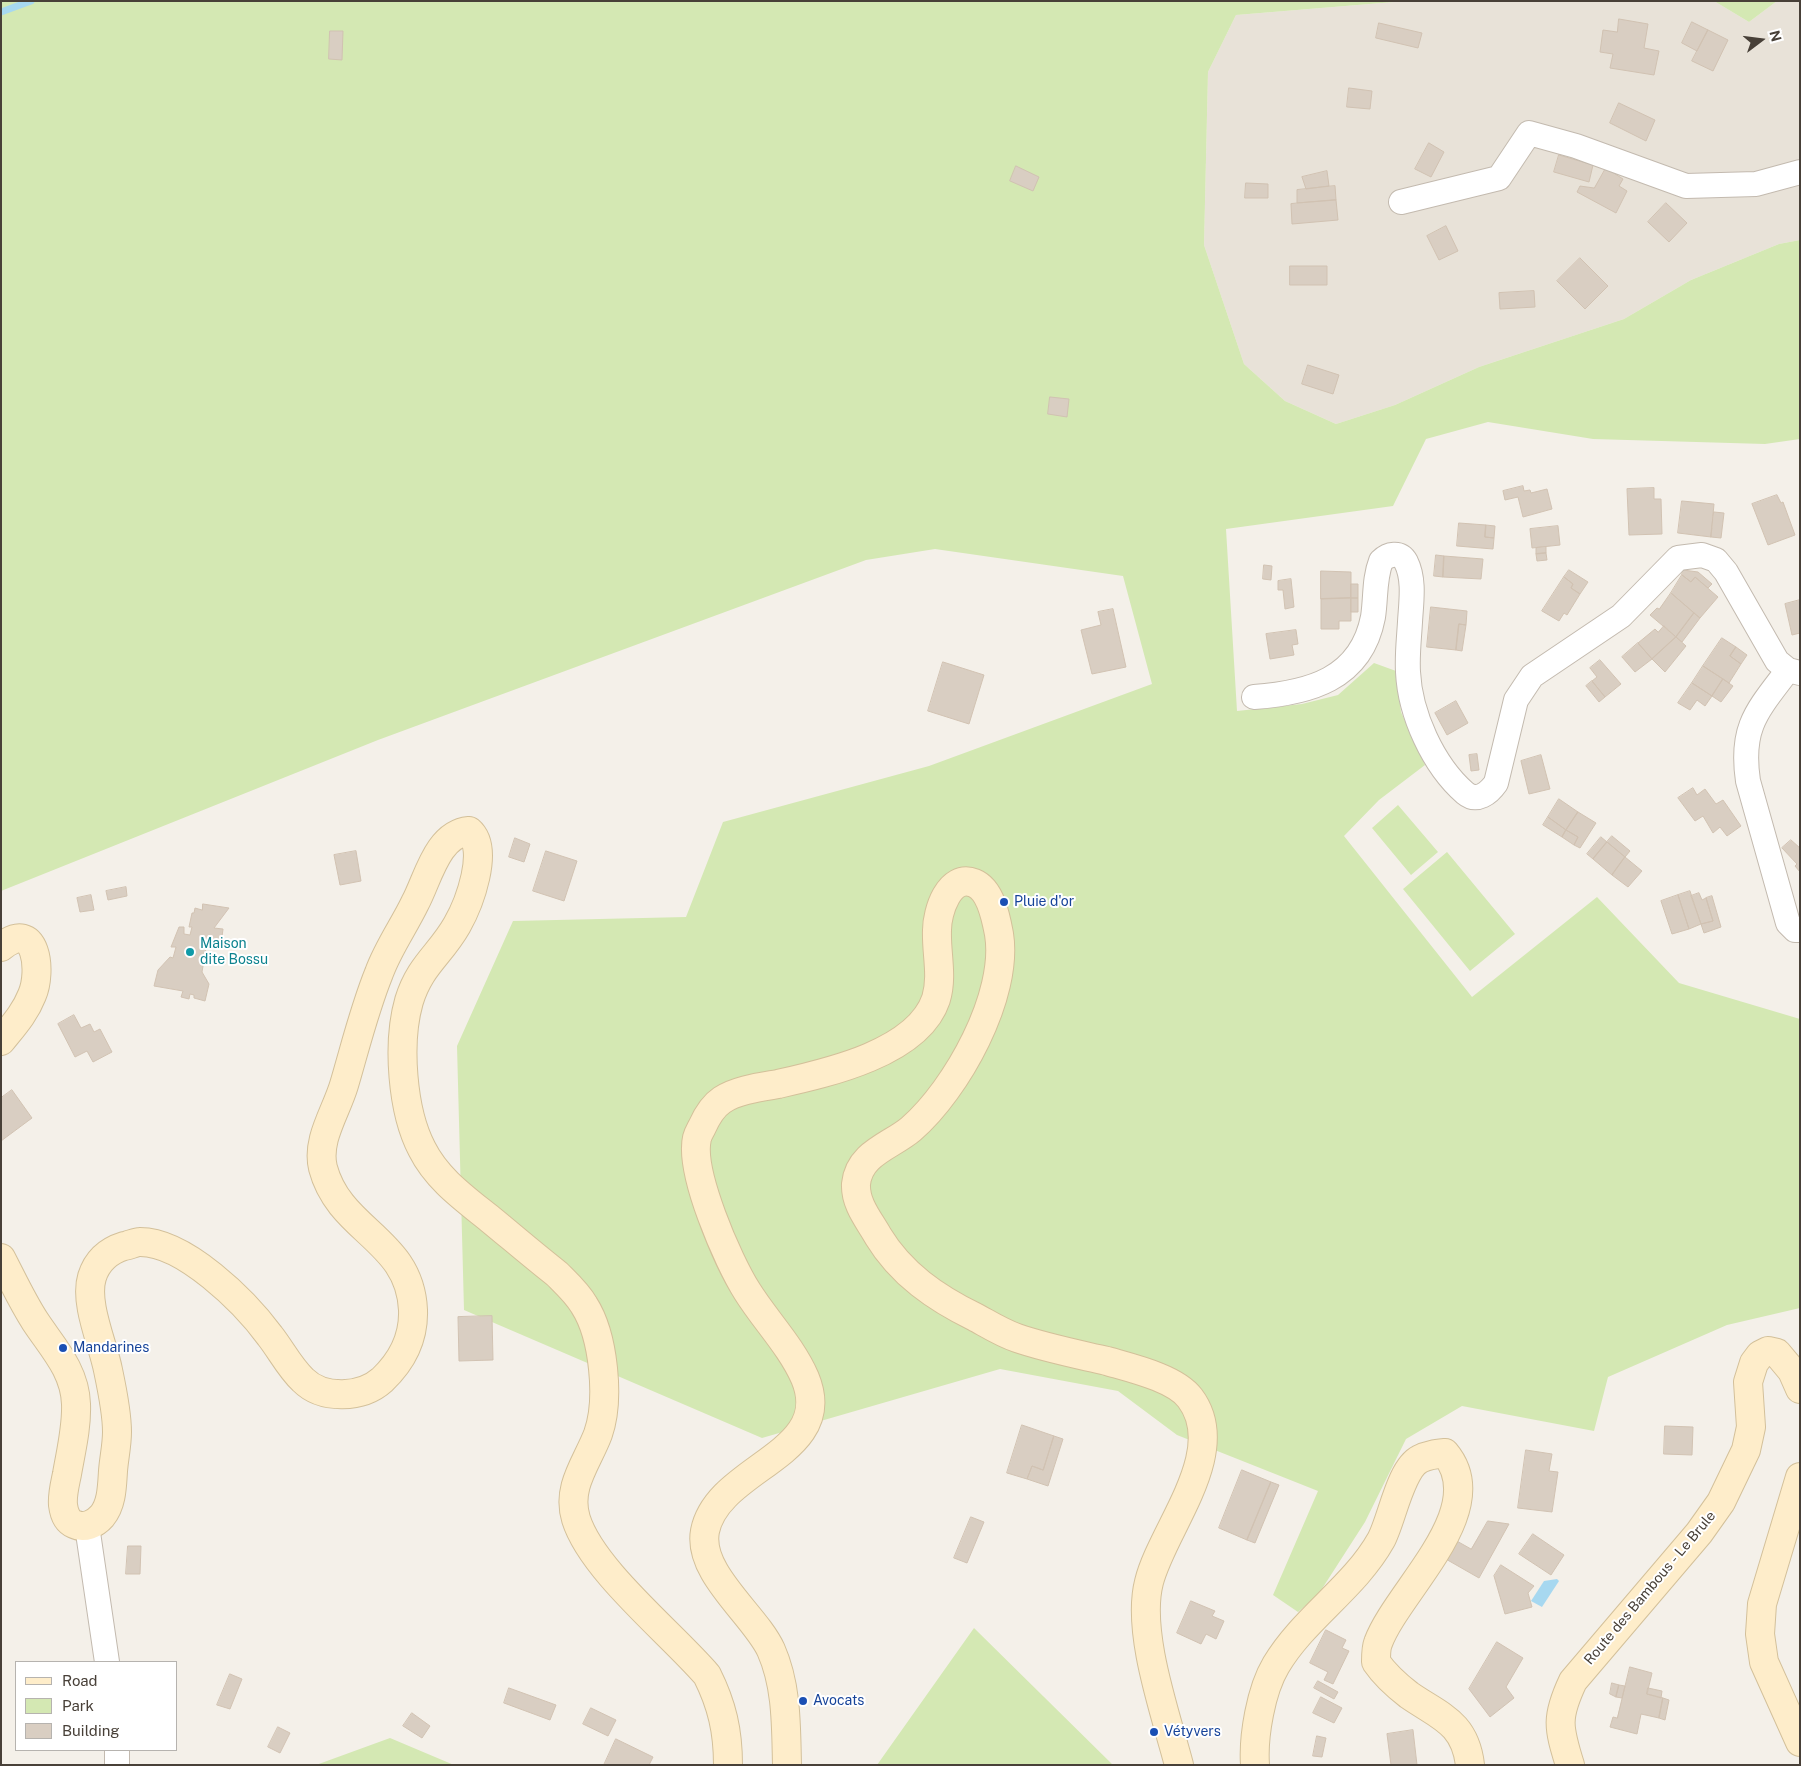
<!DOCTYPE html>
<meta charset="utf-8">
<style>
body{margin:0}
#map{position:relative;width:1801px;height:1766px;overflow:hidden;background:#f4f0e9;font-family:"Public Sans",sans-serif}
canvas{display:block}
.frame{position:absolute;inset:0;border:2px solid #484038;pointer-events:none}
.legend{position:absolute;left:15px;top:1661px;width:162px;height:90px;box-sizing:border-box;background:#fff;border:1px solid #b6b3af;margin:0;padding:6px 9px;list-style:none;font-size:15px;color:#484038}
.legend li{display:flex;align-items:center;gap:10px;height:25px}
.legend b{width:25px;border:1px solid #b6b3af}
.north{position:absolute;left:1736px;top:15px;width:50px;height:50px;-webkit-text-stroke:4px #fff;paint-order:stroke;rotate:75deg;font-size:14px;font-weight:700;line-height:20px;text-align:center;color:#484038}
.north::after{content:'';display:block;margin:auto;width:18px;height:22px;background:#484038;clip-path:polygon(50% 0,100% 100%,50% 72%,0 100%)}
</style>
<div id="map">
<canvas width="1801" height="1766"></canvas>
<div class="frame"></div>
<ul class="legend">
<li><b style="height:6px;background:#feedca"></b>Road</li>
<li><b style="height:14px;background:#d4e8b3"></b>Park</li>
<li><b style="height:14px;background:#d9cec2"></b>Building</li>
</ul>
<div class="north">N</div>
</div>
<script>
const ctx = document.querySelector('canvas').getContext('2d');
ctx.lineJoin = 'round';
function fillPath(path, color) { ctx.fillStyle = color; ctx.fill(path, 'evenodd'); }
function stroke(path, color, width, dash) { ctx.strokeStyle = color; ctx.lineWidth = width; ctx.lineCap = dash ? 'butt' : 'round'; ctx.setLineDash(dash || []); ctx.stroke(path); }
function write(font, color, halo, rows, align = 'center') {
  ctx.font = font + ' "Public Sans",sans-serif'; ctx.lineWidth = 4; ctx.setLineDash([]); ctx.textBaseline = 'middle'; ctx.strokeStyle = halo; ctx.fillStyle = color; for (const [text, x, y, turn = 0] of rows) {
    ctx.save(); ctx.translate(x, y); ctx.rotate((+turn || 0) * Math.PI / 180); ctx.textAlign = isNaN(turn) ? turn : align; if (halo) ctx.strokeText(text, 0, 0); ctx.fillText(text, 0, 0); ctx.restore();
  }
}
const residential = new Path2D(`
 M 1406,1 L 1714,1 L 1749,22 L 1777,1 L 1800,1 L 1800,240 L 1779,244 L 1691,280 L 1624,319 L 1479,367 L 1395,405 L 1336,424 L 1285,401 L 1244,364 L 1204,245 L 1208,72 L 1236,15 Z`);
const green = new Path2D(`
 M 1,1 L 1406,1 L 1236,15 L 1208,72 L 1204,245 L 1244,364 L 1285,401 L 1336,424 L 1395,405 L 1479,367 L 1624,319 L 1691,280 L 1779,244 L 1800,240 L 1800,439 L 1765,444 L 1593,439 L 1488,422 L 1426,439 L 1393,506 L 1226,529 L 1237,711 L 1302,704 L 1338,695 L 1374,663 L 1396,671 L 1401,712 L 1425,765 L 1379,800 L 1344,836 L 1472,997 L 1597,897 L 1679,983 L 1800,1019 L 1800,1308 L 1727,1325 L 1608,1377 L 1594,1431 L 1462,1406 L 1406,1439 L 1365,1522 L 1318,1595 L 1298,1612 L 1273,1595 L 1318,1491 L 1177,1435 L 1118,1391 L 1000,1369 L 762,1438 L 464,1310 L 457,1046 L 513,921 L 686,917 L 723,822 L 929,766 L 1152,684 L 1123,576 L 935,549 L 866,560 L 378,740 L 1,891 Z
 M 1714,1 L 1777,1 L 1749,22 Z
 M 1398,805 L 1438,852 L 1411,875 L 1372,828 Z
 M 1447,852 L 1515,934 L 1470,971 L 1403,889 Z
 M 974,1628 L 1113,1765 L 877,1765 Z
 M 390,1738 L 454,1765 L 316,1765 Z`);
const water = new Path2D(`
 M 1557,1579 L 1559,1581 L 1542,1607 L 1531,1601 L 1544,1581 Z`);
const stream = new Path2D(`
 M 1,12 L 31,1`);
const building = new Path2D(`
 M 1619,19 L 1648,24 L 1644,48 L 1659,51 L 1654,75 L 1610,68 L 1613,54 L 1600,52 L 1603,30 L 1617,32 Z
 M 1692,22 L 1708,30 L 1697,51 L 1682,43 Z
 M 1379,23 L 1422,33 L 1418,48 L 1376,38 Z
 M 1708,30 L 1728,40 L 1713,71 L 1692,61 Z
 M 330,31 L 343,31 L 342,60 L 329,59 Z
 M 1349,88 L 1372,91 L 1370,109 L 1347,107 Z
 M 1619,103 L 1655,120 L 1646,141 L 1610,123 Z
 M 1429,143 L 1444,152 L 1431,177 L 1415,169 Z
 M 1559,155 L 1593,165 L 1589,182 L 1554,172 Z
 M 1016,166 L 1039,177 L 1033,191 L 1010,181 Z
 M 1606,168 L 1623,179 L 1619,186 L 1627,191 L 1616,213 L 1577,192 L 1580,186 L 1594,188 Z
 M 1327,171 L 1329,186 L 1306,189 L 1302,177 Z
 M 1246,183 L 1268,184 L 1268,198 L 1245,198 Z
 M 1335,186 L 1336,200 L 1297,203 L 1297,190 Z
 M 1336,200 L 1338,220 L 1292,224 L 1291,204 Z
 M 1666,203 L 1687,223 L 1669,242 L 1648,222 Z
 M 1446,226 L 1458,251 L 1439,260 L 1427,236 Z
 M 1580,258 L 1608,286 L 1585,309 L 1557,281 Z
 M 1290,266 L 1327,266 L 1327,285 L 1290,285 Z
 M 1534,291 L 1535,307 L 1500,309 L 1499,293 Z
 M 1308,365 L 1339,375 L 1333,394 L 1302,384 Z
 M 1050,397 L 1069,399 L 1067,417 L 1048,414 Z
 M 1523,486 L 1524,491 L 1530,490 L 1531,493 L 1547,489 L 1552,509 L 1523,517 L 1518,497 L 1505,500 L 1503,491 Z
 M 1654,488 L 1654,499 L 1661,499 L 1662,534 L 1629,535 L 1627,489 Z
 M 1777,495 L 1781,503 L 1783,502 L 1795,535 L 1768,545 L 1752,504 Z
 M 1682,501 L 1714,504 L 1711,537 L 1678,533 Z
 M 1714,512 L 1724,513 L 1721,538 L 1711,537 Z
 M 1459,523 L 1486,525 L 1485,537 L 1494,538 L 1493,549 L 1457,546 Z
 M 1486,525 L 1495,526 L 1494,538 L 1485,537 Z
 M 1558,526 L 1560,545 L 1532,548 L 1530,529 Z
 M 1546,547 L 1546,553 L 1536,554 L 1536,548 Z
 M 1546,553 L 1547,560 L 1537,561 L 1536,554 Z
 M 1436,555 L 1444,556 L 1443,577 L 1434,576 Z
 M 1444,556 L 1483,559 L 1481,579 L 1443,577 Z
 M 1264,565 L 1272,566 L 1271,580 L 1263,579 Z
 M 1569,570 L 1588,582 L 1580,594 L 1571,588 L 1573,584 L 1564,577 Z
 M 1683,570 L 1698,572 L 1712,584 L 1708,588 L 1695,577 L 1691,582 L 1682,575 Z
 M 1321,571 L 1351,572 L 1351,598 L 1321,599 Z
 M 1682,575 L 1691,582 L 1695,577 L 1718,597 L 1700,618 L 1671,593 Z
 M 1564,577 L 1573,584 L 1571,588 L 1580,594 L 1567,615 L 1564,613 L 1559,621 L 1542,611 Z
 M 1291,579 L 1294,607 L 1285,609 L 1283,590 L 1278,590 L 1278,581 Z
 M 1351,584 L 1358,584 L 1358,598 L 1351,598 Z
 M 1671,593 L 1694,613 L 1676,637 L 1650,615 L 1657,608 L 1659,609 Z
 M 1351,598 L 1358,598 L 1358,612 L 1351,612 Z
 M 1351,598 L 1351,621 L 1339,621 L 1339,629 L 1321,629 L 1321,599 Z
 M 1800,600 L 1800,633 L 1792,635 L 1785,604 Z
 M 1431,607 L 1467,611 L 1466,625 L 1459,624 L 1456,650 L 1427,647 Z
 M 1113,609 L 1126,667 L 1092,674 L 1081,630 L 1101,625 L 1098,612 Z
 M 1694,613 L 1700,618 L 1682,642 L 1676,637 Z
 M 1459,624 L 1466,625 L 1462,651 L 1456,650 Z
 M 1664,626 L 1676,637 L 1652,659 L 1638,643 L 1655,629 L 1658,632 Z
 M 1296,630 L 1298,644 L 1292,645 L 1294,655 L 1270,659 L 1266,634 Z
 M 1676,637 L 1686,646 L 1665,672 L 1652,659 Z
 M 1722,638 L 1736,647 L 1730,656 L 1741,664 L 1729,683 L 1703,666 Z
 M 1638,643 L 1652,659 L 1635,672 L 1622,657 Z
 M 1736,647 L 1747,655 L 1741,664 L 1730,656 Z
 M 1600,660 L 1621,684 L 1605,697 L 1592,681 L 1597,677 L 1590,668 Z
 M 943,662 L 984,675 L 969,724 L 928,711 Z
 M 1703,666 L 1723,679 L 1712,696 L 1692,683 Z
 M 1723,679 L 1733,686 L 1721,702 L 1712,696 Z
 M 1592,681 L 1605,697 L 1599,702 L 1586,686 Z
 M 1692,683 L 1712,696 L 1705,706 L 1697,700 L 1690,710 L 1678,703 Z
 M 1456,701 L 1468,723 L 1447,735 L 1435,713 Z
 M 1477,754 L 1479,770 L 1471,771 L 1469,755 Z
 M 1541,755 L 1550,789 L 1529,794 L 1521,761 Z
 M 1693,788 L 1697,795 L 1705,789 L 1716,804 L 1723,800 L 1741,826 L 1727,836 L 1720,827 L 1713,833 L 1703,816 L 1695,821 L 1678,798 Z
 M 1559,799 L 1578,812 L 1566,830 L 1548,817 Z
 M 1578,812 L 1596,823 L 1580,848 L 1574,845 L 1578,837 L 1566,830 Z
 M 1548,817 L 1566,830 L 1562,837 L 1543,825 Z
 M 1566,830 L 1578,837 L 1574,845 L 1562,837 Z
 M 1612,836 L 1630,851 L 1625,857 L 1607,842 Z
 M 1601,837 L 1607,842 L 1593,859 L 1587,854 Z
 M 515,838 L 530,844 L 524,862 L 509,857 Z
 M 1791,840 L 1800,848 L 1800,872 L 1795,866 L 1797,864 L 1782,848 Z
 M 1607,842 L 1625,857 L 1612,875 L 1593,859 Z
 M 356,851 L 361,881 L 340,885 L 334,855 Z
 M 546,851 L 577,861 L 564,901 L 533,891 Z
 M 1625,857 L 1642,871 L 1628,887 L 1612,875 Z
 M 126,887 L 127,896 L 108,900 L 106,891 Z
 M 1690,891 L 1701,924 L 1689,929 L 1678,895 Z
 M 1699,893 L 1702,900 L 1706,898 L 1713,921 L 1701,924 L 1691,896 Z
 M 91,895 L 94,910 L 80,912 L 77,898 Z
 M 1678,895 L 1689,929 L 1672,934 L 1661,901 Z
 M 1712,896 L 1721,927 L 1704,933 L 1701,924 L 1713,921 L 1706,898 Z
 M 203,904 L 229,908 L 214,928 L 223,929 L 221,945 L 204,942 L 203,948 L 206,948 L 202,972 L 209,984 L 205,1001 L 194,998 L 194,995 L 190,994 L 189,999 L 181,997 L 183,991 L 154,986 L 158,970 L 170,957 L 173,958 L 176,947 L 171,947 L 179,927 L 184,927 L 184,934 L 190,935 L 192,927 L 189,927 L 192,913 L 194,913 L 195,908 L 202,910 Z
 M 74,1015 L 81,1028 L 90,1024 L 94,1032 L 100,1029 L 112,1052 L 93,1062 L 87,1051 L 75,1057 L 58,1024 Z
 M 12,1090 L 32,1118 L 1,1141 L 1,1098 Z
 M 492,1316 L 493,1360 L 459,1361 L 458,1317 Z
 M 1022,1425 L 1054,1436 L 1043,1470 L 1032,1466 L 1027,1479 L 1007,1473 Z
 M 1665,1426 L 1693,1427 L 1692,1455 L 1664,1454 Z
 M 1054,1436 L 1063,1439 L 1048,1486 L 1027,1479 L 1032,1466 L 1043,1470 Z
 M 1526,1450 L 1552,1454 L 1549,1471 L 1558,1472 L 1552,1512 L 1518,1508 Z
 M 1242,1470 L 1271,1482 L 1247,1540 L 1219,1528 Z
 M 1271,1482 L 1279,1485 L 1255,1543 L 1247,1540 Z
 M 971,1517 L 984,1522 L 967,1563 L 954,1558 Z
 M 1488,1521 L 1509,1524 L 1479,1578 L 1444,1558 L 1455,1540 L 1471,1549 Z
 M 1533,1534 L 1564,1555 L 1551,1575 L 1519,1554 Z
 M 128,1546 L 141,1546 L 140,1574 L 126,1574 Z
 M 1501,1565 L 1534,1586 L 1528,1593 L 1532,1607 L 1505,1614 L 1494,1576 Z
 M 1191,1601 L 1215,1611 L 1212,1616 L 1224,1621 L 1216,1639 L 1206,1634 L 1201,1644 L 1177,1633 Z
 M 1326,1630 L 1346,1640 L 1342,1648 L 1349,1651 L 1333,1684 L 1324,1680 L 1328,1672 L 1310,1663 Z
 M 1497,1642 L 1523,1658 L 1506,1687 L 1514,1698 L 1490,1717 L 1469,1689 Z
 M 1630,1667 L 1652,1673 L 1647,1694 L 1663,1698 L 1659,1718 L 1641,1714 L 1637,1734 L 1610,1727 L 1613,1717 L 1617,1718 Z
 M 230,1674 L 242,1679 L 230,1709 L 217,1705 Z
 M 1318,1681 L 1338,1692 L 1334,1699 L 1314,1688 Z
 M 1612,1683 L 1619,1685 L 1616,1697 L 1610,1694 Z
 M 1619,1685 L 1625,1686 L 1622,1698 L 1616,1697 Z
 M 509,1688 L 556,1705 L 550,1720 L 504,1703 Z
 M 1648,1688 L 1662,1691 L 1661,1698 L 1647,1694 Z
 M 1321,1697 L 1342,1708 L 1334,1723 L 1313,1713 Z
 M 1663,1698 L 1669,1700 L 1665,1720 L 1659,1718 Z
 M 591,1708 L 616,1720 L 608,1736 L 583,1724 Z
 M 412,1713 L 430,1726 L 422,1738 L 403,1726 Z
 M 278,1727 L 290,1733 L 280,1753 L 268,1747 Z
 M 1413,1730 L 1417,1765 L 1391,1765 L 1387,1734 Z
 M 1317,1736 L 1326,1738 L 1322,1757 L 1313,1756 Z
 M 616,1739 L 653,1757 L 649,1765 L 604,1765 Z`);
const minor = new Path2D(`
 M 1401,202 L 1499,178 L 1529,133 L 1576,146 L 1686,186 L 1756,184 L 1800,172
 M 1788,670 C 1757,711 1740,727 1748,781 L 1788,923 L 1795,930 L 1800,930
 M 1254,697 C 1308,693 1361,680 1373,617 C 1376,598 1374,579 1381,561 C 1388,554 1400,551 1406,562 C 1415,580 1411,603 1410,622 C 1409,639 1407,655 1408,672 C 1410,714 1433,765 1465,793 C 1477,803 1489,793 1496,783 L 1516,700 L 1532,676 L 1621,616 L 1678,558 L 1702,555 L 1716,560 L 1726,572 L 1777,661 L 1788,670 L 1800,673
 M 87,1526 L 107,1662
 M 117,1750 L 117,1765`);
const secondary = new Path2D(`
 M 1,947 C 37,917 42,972 32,995 C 25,1013 13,1026 1,1041
 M 1,1258 C 12,1279 22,1301 35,1321 C 52,1347 75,1370 76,1404 C 77,1427 71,1451 67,1474 C 65,1484 62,1495 63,1505 C 64,1513 67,1521 74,1524 C 84,1529 95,1524 102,1516 C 112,1504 112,1486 113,1471 C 114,1458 117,1445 117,1432 C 117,1412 112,1389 108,1370 C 103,1344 84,1303 92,1277 C 97,1261 108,1251 124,1246 C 126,1246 137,1242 139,1242 C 184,1241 245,1302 270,1336 C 281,1350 290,1368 303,1380 C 323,1400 362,1398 382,1380 C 402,1361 414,1337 413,1310 C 410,1239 340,1232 323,1168 C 316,1140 336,1112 344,1085 C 355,1048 364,1010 379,973 C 388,948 404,926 415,903 C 428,879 437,834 469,831 C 490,849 469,904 457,925 C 440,955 420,965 409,1001 C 397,1043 402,1111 422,1149 C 437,1179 464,1198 490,1219 C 512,1237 534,1256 557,1274 C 567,1284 577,1293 584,1305 C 604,1336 610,1400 598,1434 C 587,1463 566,1487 576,1519 C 592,1570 671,1633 707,1675 C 722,1705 728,1731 728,1765
 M 1800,1477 L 1762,1604 L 1760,1634 L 1764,1662 L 1800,1742
 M 787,1765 C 786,1726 787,1686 771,1650 C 755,1615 697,1573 705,1531 C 718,1466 837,1455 805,1378 C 791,1346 765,1320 747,1291 C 728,1261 689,1172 697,1138 C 698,1134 700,1131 702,1127 C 706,1118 713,1106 722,1100 C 737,1090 761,1087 778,1084 C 827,1073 918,1053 936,999 C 943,976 936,953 937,930 C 937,912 949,873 974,883 C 991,890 996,918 999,934 C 1009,995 957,1089 911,1129 C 891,1146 859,1153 856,1184 C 855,1204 869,1220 878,1236 C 901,1274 936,1298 975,1317 C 988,1324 1002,1333 1017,1338 C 1046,1348 1077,1354 1107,1361 C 1131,1368 1175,1378 1190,1398 C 1231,1452 1162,1529 1149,1582 C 1136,1632 1166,1715 1179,1765
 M 1255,1765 C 1253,1736 1261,1690 1276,1665 C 1304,1618 1354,1588 1381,1540 C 1392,1520 1400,1469 1420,1459 C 1427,1455 1436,1454 1445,1453 C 1493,1510 1397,1591 1378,1643 C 1376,1648 1376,1656 1376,1662 C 1385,1675 1396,1685 1409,1695 C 1439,1716 1465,1722 1470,1765
 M 1570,1765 C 1558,1727 1556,1717 1573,1681 L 1699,1533 L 1721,1502 L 1746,1450 L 1751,1427 L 1748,1382 L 1754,1363 L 1760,1355 L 1768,1351 L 1777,1353 L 1792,1371 L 1800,1389`);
const markers = [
 [1004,902,5,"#1a4fb4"],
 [190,952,5,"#0f9aa8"],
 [63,1348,5,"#1a4fb4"],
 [803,1701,5,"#1a4fb4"],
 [1154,1732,5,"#1a4fb4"]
];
const transitNames = [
 ["Pluie d'or",1014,902],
 ["Mandarines",73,1348],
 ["Avocats",813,1701],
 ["Vétyvers",1164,1732]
];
const cultureNames = [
 ["Maison",200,944],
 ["dite Bossu",200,960]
];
const streetNames = [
 ["Route des Bambous - Le Brule",1650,1588,-50]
];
fillPath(residential, '#e8e2d8');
fillPath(green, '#d4e8b3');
fillPath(water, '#a7d8f0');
stroke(stream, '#a7d8f0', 7);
fillPath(building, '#d9cec2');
stroke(building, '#d1c2b2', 1);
stroke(minor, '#c3baaf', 26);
stroke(secondary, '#d3c09a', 30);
stroke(minor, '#fff', 24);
stroke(secondary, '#feedca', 28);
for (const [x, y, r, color] of markers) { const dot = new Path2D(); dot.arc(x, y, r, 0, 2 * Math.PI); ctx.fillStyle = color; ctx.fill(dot); stroke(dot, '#fff', 2); }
write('14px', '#164399', '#fff', transitNames, 'left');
write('14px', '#0d838f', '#fff', cultureNames, 'left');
write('14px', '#484038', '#fff', streetNames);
</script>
